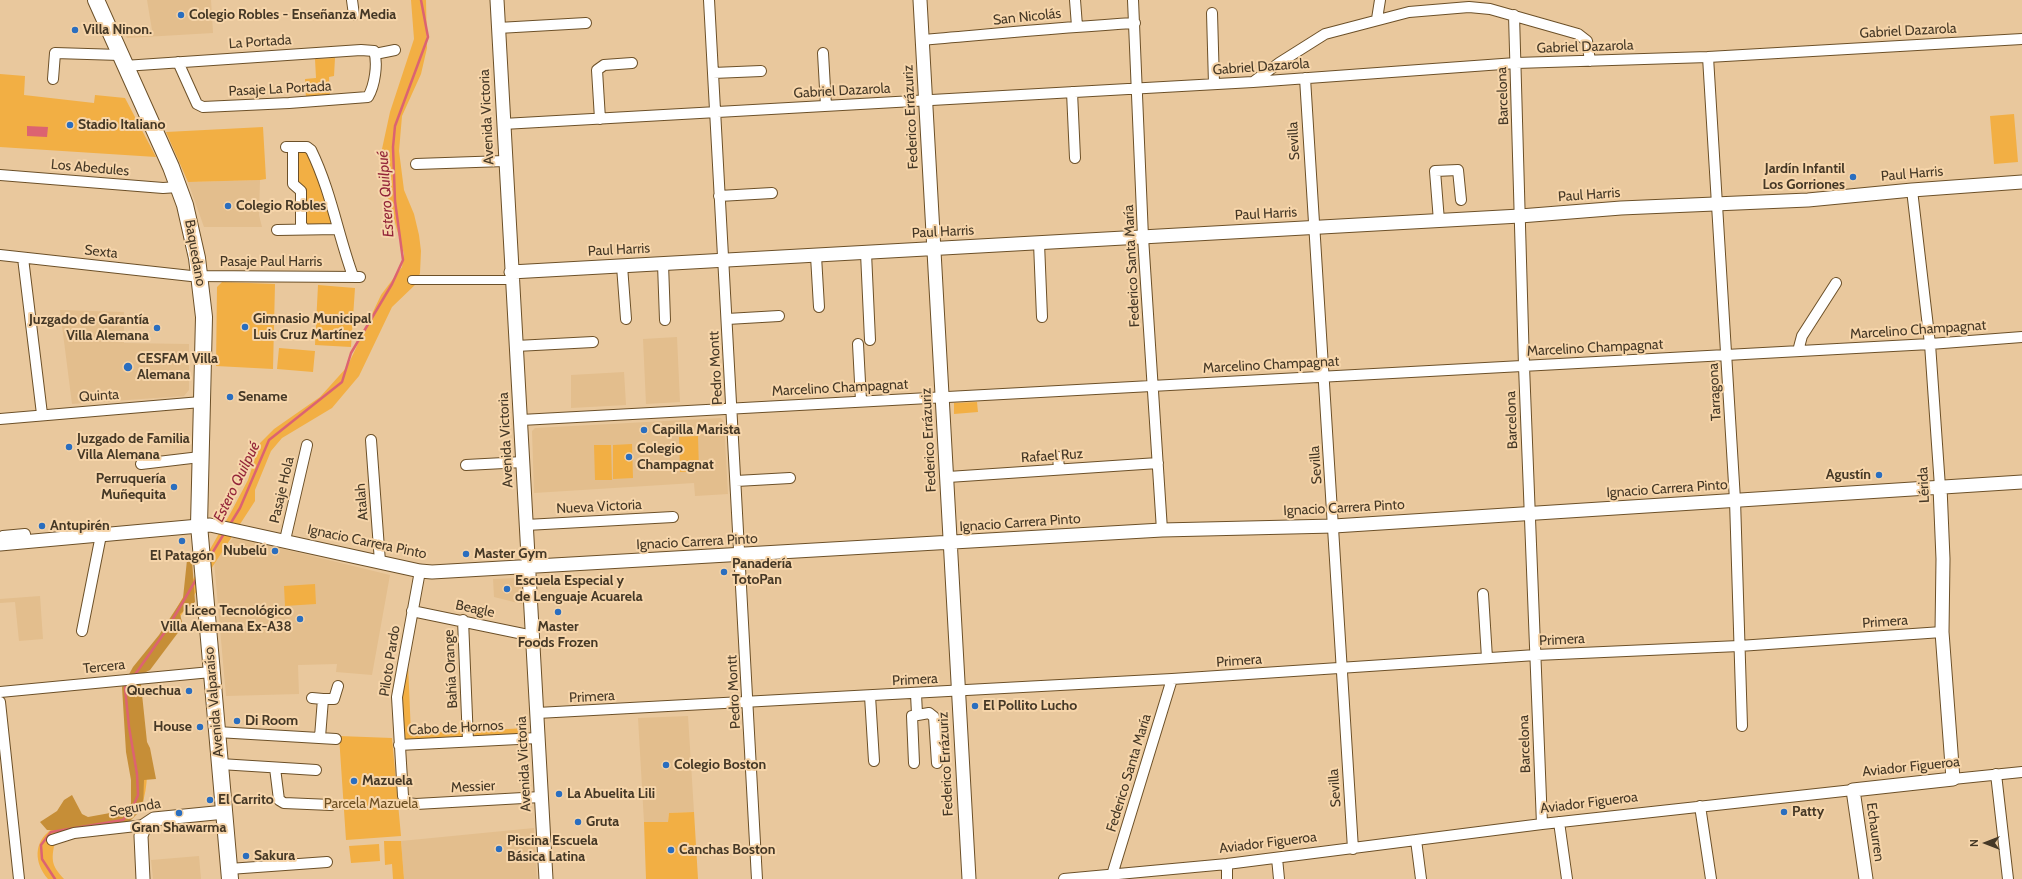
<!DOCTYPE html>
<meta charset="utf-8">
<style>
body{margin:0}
#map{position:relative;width:2022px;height:879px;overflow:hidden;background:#e9c89d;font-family:Cabin,sans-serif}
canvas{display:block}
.north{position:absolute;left:1966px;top:823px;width:40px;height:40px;-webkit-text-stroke:3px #f6d5aa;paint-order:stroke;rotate:270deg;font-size:11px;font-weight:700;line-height:16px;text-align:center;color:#453826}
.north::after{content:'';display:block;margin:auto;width:14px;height:18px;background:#453826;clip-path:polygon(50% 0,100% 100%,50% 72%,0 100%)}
</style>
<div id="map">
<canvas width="2022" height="879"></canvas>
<div class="north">N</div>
</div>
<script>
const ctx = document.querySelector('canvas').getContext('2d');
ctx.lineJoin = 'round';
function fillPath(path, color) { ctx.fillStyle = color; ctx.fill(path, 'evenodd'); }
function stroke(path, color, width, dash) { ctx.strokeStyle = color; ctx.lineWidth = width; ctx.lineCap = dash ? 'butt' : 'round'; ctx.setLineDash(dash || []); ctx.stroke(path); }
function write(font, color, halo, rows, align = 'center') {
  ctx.font = font + ' Cabin,sans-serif'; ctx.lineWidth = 4; ctx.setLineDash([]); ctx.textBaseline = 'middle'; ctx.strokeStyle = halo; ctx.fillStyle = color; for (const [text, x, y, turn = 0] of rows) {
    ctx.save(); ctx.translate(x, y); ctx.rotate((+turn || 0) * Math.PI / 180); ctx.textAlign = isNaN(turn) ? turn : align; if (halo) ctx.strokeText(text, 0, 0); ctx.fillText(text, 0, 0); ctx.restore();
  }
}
const built = new Path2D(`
 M 147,0 L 211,0 L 213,33 L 127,38 L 123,30 L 152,30 Z
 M 260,180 L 259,215 L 262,227 L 204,227 L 188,182 Z
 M 60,310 L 124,312 L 124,343 L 189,344 L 189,390 L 184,396 L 72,404 Z
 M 677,337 L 680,402 L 646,404 L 643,339 Z
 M 624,372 L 626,405 L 571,408 L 571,375 Z
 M 721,418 L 724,422 L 728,494 L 695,496 L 694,483 L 534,493 L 532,431 L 535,428 Z
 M 234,537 L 390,575 L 372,675 L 336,672 L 337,664 L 298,665 L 299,694 L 226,696 L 214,561 Z
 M 516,578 L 521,580 L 522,604 L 494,597 L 493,579 Z
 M 40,596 L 43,639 L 19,641 L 15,602 L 0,603 L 0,599 Z
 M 688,716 L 694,812 L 669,813 L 668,822 L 644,822 L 638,718 Z
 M 534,828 L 537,879 L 404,879 L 401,841 Z
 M 199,856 L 201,879 L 153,879 L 151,860 Z`);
const green = new Path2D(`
 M 411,0 L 426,0 L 427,48 L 421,74 L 402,116 L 399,151 L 404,190 L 414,214 L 419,235 L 421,251 L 420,273 L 417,283 L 392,307 L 359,376 L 332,408 L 282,438 L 271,451 L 255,490 L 255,501 L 180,617 L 159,655 L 139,679 C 142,714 156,781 139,811 L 70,835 L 54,846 C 51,862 53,867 64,879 L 48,879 C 34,863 33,842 52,829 L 127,811 L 133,799 L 126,688 L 161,636 L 230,514 L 248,480 L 260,443 L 274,429 L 320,397 L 347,367 L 381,295 L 402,267 L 404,254 L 383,181 L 382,149 L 390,112 L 414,39 Z
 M 335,58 L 334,76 L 329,77 L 330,96 L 306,98 L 305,79 L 316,78 L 315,59 Z
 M 0,74 L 25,76 L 24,95 L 94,103 L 95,95 L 125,98 L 156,157 L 0,147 Z
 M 2014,114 L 2018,162 L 1994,164 L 1990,116 Z
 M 263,127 L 266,179 L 260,180 L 188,182 L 166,132 Z
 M 298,150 L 306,151 L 327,194 L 333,227 L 305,227 L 297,185 Z
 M 222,282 L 275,284 L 273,369 L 216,366 L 217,287 Z
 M 318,285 L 355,288 L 351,347 L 315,345 Z
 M 279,348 L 315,351 L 313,372 L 277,369 Z
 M 977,402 L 978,412 L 954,414 L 954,403 Z
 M 698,436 L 699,471 L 680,472 L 679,437 Z
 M 632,444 L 633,478 L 613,479 L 613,445 Z
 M 594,445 L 611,445 L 612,480 L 595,480 Z
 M 315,584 L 316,604 L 285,606 L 284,586 Z
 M 408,664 L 411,734 L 464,730 L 461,738 L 408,741 L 403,737 L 401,696 Z
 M 526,728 L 526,733 L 476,737 L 472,731 Z
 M 339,736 L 392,738 L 401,836 L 346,840 Z
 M 694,812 L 698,879 L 646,879 L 644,822 L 668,822 L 669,813 Z
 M 384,841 L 401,841 L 404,879 L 393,879 L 392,864 L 385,865 Z
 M 379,844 L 380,861 L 351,863 L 349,846 Z`);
const forest = new Path2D(`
 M 187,560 L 192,560 L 195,602 L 180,614 L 183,626 L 150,670 L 140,675 L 147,742 L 150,748 L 156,779 L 144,780 L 143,808 L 125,826 L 71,831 L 47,830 L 40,822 L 57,811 L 64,800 L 72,795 L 82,814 L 88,817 L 121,811 L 131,805 L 131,780 L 126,752 L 122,687 L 133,667 L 159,635 L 183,598 Z`);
const water = new Path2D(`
 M 27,126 L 48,127 L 47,137 L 27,136 Z`);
const stream = new Path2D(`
 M 229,526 L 240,508 L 269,440 L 342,382 L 351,353 L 392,284 L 403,260 L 395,201 L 393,147 L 395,126 L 428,37 L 421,0
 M 208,560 L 225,532
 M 134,676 L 167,629 L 197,578
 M 55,879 L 42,859 L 41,845 L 51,832 L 123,820 L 132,809 L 138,795 L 137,774 L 129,727 L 125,688 L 128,683`);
const pedestrian = new Path2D(`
 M 412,280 L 512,280`);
const minor = new Path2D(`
 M 352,0 L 354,15
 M 709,0 L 757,879
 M 1075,0 L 1077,26
 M 1133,0 L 1143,237 L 1162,530
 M 1212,13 L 1214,84
 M 1514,15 L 1524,366 L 1542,824
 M 1377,19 L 1380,0
 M 498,28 L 586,23
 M 922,40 C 993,34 1064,27 1135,23
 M 823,53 L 826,106
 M 375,54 L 395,50
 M 1708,57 L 1735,500 L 1742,726
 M 124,66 C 203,60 282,55 361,50 L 374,51 C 378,63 375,85 368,97 L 289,103 L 203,107 L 197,104 L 178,62
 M 713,73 L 761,71
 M 1305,78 L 1353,849
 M 53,79 L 55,53 L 120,55
 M 1253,82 L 1279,63 L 1325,34 L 1409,12 L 1469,7 L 1490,9 L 1578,34 L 1587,41 L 1590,61
 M 1072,92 L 1075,158
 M 600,119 L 597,70 L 604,65 L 632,63
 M 503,124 L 1253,82 L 1516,63 L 1708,57 L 2022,39
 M 286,147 L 307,147 L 311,150 C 331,191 338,235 353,276
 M 293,147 L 293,184 L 301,191 L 301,224 L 304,229
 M 416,164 L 505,161
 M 0,175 L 163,188 L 178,187
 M 1912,190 L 1930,344 L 1940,487
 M 719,196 L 772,193
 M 1439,221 L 1435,171 L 1458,170 L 1461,200
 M 277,230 L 338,229
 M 1039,243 L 1042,317
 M 866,253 L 870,340
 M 0,255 L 191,276 L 360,277
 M 816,256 L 819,307
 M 23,258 L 42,414
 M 663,264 L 665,320
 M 622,266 L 626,319
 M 727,319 L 779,316
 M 858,344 L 861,401
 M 516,346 L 593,342
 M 1798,351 L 1802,336 L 1836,283
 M 0,419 L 201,402
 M 521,420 L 1930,344 L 2022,337
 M 371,440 L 380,562
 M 1058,457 L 1059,469
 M 141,464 L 200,457
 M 466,465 L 523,462
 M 948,477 L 1158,463
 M 736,481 L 790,478
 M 526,525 L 673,517
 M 3,536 L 25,534 L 26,541
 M 285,540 L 307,445
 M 420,571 L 397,697 L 403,796 L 407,803 L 416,804 L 541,797
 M 1483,594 L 1487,658
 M 412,611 L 533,636
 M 463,620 L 468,741
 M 82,631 L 101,535
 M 0,692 L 211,672
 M 916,694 L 917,714
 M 870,696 L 874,761
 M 312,698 L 323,699
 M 0,702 L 19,879
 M 537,713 L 1172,679 L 1536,655 L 1739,646 L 1942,632
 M 217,732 L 336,739
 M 320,737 L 323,699 L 334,699 L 338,686
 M 399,745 L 538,738
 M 914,763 L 912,716 L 929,713 L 934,717 L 937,763
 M 220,764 L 316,770
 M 275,768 L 279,800 L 284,803 L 331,805
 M 1996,774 L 2008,879
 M 1953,779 L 2022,772
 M 1700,806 L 1711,879
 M 1559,822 L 1567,879
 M 52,840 L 74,833 L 145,825
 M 1416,840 L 1421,879
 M 1277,858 L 1279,879
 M 1227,864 L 1227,879
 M 229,869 L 327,862
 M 1112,875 L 1172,679
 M 1064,879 L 1227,864 L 1542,824 L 1853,790`);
const tertiary = new Path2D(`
 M 497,0 L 546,879
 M 920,0 L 969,879
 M 511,272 L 1520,216 L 1621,208 L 1808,200 L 1912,190 L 2022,182
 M 0,544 L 210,525 L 420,571 L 432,572 L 1162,530 L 1334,526 L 2022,482
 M 143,879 L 141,836 L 145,825 L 154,819 L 225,812
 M 1866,879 L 1853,790 L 1953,779 L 1942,632 L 1943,559 L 1940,487`);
const primary = new Path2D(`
 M 96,0 L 171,167 L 185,205 L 197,258 L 204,317 L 199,525 L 230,879`);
const markers = [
 [181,15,4,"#2a6ebf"],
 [75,30,4,"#2a6ebf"],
 [70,125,4,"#2a6ebf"],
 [1853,177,4,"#2a6ebf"],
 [228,206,4,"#2a6ebf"],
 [245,327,4,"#2a6ebf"],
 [157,328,4,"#2a6ebf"],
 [128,367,5,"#2a6ebf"],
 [230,397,4,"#2a6ebf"],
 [644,430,4,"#2a6ebf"],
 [69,447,4,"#2a6ebf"],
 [629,457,4,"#2a6ebf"],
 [1879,475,4,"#2a6ebf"],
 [174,487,4,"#2a6ebf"],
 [42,526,4,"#2a6ebf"],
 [182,541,4,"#2a6ebf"],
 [275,551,4,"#2a6ebf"],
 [466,554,4,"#2a6ebf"],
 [724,572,4,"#2a6ebf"],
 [507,589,4,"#2a6ebf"],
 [558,612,4,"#2a6ebf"],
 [300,619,4,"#2a6ebf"],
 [189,691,4,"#2a6ebf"],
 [975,706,4,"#2a6ebf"],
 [237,721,4,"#2a6ebf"],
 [200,727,4,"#2a6ebf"],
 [666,765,4,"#2a6ebf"],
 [354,781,4,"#2a6ebf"],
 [559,794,4,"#2a6ebf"],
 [210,800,4,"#2a6ebf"],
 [1784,812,4,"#2a6ebf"],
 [179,813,4,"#2a6ebf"],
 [578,822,4,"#2a6ebf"],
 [499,849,4,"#2a6ebf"],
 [671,850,4,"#2a6ebf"],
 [246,856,4,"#2a6ebf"]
];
const poiNames = [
 ["Colegio Robles - Enseñanza Media",189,15],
 ["Villa Ninon.",83,30],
 ["Stadio Italiano",78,125],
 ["Jardín Infantil",1845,169,"right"],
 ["Los Gorriones",1845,185,"right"],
 ["Colegio Robles",236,206],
 ["Gimnasio Municipal",253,319],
 ["Luis Cruz Martínez",253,335],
 ["Juzgado de Garantía",149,320,"right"],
 ["Villa Alemana",149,336,"right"],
 ["CESFAM Villa",137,359],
 ["Alemana",137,375],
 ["Sename",238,397],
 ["Capilla Marista",652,430],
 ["Juzgado de Familia",77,439],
 ["Villa Alemana",77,455],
 ["Colegio",637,449],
 ["Champagnat",637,465],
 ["Agustín",1871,475,"right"],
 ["Perruquería",166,479,"right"],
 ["Muñequita",166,495,"right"],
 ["Antupirén",50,526],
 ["Nubelú",267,551,"right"],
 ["Master Gym",474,554],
 ["El Patagón",182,556,"center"],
 ["Panadería",732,564],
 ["TotoPan",732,580],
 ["Escuela Especial y",515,581],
 ["de Lenguaje Acuarela",515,597],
 ["Liceo Tecnológico",292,611,"right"],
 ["Villa Alemana Ex-A38",292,627,"right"],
 ["Master",558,627,"center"],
 ["Foods Frozen",558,643,"center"],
 ["Quechua",181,691,"right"],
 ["El Pollito Lucho",983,706],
 ["Di Room",245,721],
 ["House",192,727,"right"],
 ["Colegio Boston",674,765],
 ["Mazuela",362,781],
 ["La Abuelita Lili",567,794],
 ["El Carrito",218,800],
 ["Patty",1792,812],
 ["Gruta",586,822],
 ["Gran Shawarma",179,828,"center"],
 ["Piscina Escuela",507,841],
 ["Básica Latina",507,857],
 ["Canchas Boston",679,850],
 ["Sakura",254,856]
];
const streetNames = [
 ["San Nicolás",1027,17,-6],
 ["Gabriel Dazarola",1908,31,-3],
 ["La Portada",260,42,-4],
 ["Gabriel Dazarola",1585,47,-2],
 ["Gabriel Dazarola",1261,67,-4],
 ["Pasaje La Portada",280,89,-3],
 ["Gabriel Dazarola",842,91,-3],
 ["Barcelona",1503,96,-92],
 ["Avenida Victoria",487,117,-93],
 ["Federico Errázuriz",911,117,-93],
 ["Sevilla",1294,141,-93],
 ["Los Abedules",90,168,5],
 ["Paul Harris",1912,174,-5],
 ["Paul Harris",1589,195,-4],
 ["Paul Harris",1266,214,-3],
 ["Paul Harris",943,232,-3],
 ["Paul Harris",619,250,-3],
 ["Sexta",101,252,6],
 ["Baquedano",195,253,80],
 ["Pasaje Paul Harris",271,262],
 ["Federico Santa María",1132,266,-93],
 ["Marcelino Champagnat",1918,330,-4],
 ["Marcelino Champagnat",1595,348,-3],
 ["Marcelino Champagnat",1271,365,-3],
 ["Pedro Montt",716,368,-93],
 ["Marcelino Champagnat",840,388,-3],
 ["Tarragona",1715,392,-93],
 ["Quinta",99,396,-4],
 ["Barcelona",1512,420,-92],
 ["Avenida Victoria",506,440,-93],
 ["Federico Errázuriz",929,440,-93],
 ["Rafael Ruz",1052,456,-4],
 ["Sevilla",1316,465,-94],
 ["Lérida",1924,485,-93],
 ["Ignacio Carrera Pinto",1667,489,-4],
 ["Pasaje Hola",282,490,-77],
 ["Atalah",362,502,-95],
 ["Nueva Victoria",599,507,-3],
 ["Ignacio Carrera Pinto",1344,508,-3],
 ["Ignacio Carrera Pinto",1020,523,-4],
 ["Ignacio Carrera Pinto",367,542,12],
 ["Ignacio Carrera Pinto",697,542,-3],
 ["Beagle",475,609,12],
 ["Primera",1885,622,-4],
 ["Primera",1562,640,-3],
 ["Piloto Pardo",390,661,-81],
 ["Primera",1239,661,-4],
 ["Tercera",104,667,-6],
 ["Bahía Orange",451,669,-93],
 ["Primera",915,680,-3],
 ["Pedro Montt",734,692,-93],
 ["Primera",592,697,-3],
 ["Avenida Valparaíso",214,702,-95],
 ["Cabo de Hornos",456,728,-3],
 ["Barcelona",1525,744,-92],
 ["Avenida Victoria",524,764,-93],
 ["Federico Errázuriz",946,764,-93],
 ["Aviador Figueroa",1911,767,-6],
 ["Federico Santa María",1129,773,-73],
 ["Messier",473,787,-3],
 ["Sevilla",1335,788,-94],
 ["Aviador Figueroa",1589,803,-7],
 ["Segunda",135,808,-10],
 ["Echaurren",1875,832,82],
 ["Aviador Figueroa",1268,843,-7]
];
const parkNames = [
 ["Parcela Mazuela",371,804]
];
const waterNames = [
 ["Estero Quilpué",386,194,-94],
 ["Estero Quilpué",237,482,-64]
];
fillPath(built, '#e3be8d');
fillPath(green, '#f2af44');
fillPath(forest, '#c68e37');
fillPath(water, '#dc6371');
stroke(stream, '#dc6371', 2.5);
stroke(pedestrian, '#6c5028', 10);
stroke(minor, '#6c5028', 12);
stroke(tertiary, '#6c5028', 15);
stroke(primary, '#6c5028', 18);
stroke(pedestrian, '#fff', 8);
stroke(minor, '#fff', 10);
stroke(tertiary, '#fff', 13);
stroke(primary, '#fff', 16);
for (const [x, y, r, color] of markers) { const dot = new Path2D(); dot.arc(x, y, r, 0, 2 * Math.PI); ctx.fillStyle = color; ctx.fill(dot); stroke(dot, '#f6d5aa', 1.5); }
write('bold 14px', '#453826', '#f6d5aa', poiNames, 'left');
write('14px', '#453826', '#f6d5aa', streetNames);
write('14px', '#6f5124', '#f6d5aa', parkNames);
write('italic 15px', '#94263a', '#f6d5aa', waterNames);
</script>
